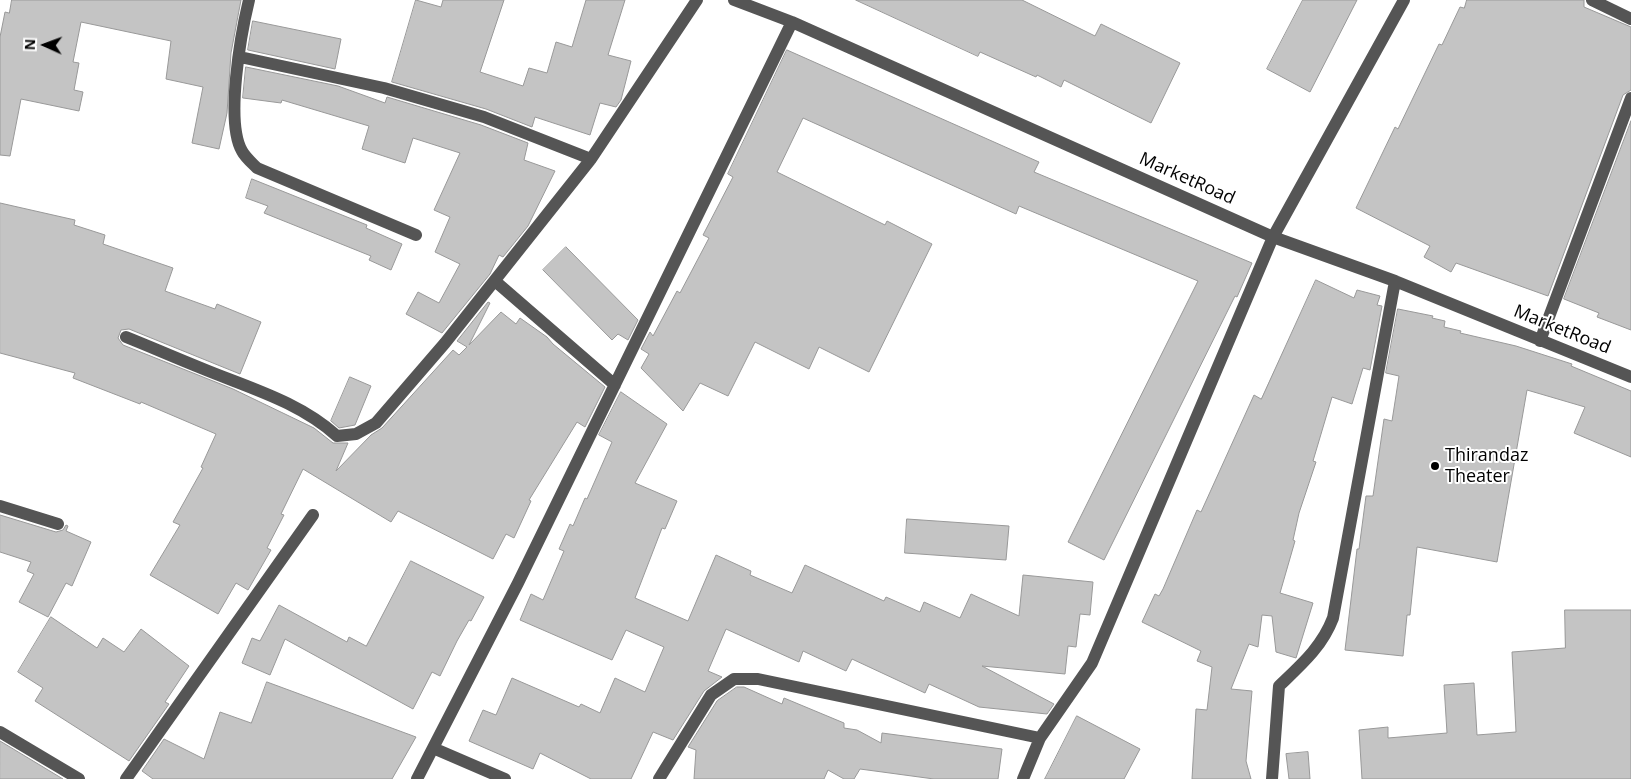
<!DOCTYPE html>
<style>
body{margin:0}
#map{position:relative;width:1631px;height:779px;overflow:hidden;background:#fff;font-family:"Open Sans",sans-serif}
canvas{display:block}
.north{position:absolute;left:20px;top:20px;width:50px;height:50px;-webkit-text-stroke:4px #fff;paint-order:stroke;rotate:272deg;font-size:14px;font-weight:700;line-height:20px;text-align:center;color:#000}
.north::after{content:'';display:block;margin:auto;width:18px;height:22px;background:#000;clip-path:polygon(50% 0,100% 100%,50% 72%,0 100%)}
</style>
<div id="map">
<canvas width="1631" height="779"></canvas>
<div class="north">N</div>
</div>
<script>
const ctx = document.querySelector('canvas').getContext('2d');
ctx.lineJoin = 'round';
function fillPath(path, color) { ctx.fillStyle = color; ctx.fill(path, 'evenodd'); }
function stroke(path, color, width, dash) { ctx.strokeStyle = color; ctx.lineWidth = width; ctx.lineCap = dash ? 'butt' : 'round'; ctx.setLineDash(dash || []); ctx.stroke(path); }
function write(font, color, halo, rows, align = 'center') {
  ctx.font = font + ' "Open Sans",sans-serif'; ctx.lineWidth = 4; ctx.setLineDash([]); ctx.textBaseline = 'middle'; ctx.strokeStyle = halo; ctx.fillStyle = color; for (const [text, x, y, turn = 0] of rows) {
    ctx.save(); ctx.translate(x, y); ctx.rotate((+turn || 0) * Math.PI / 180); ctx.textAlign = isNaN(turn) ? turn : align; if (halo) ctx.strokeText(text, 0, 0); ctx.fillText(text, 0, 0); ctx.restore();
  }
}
const building = new Path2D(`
 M 12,0 L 241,0 L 231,53 L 227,113 L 219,149 L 192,143 L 203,87 L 166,79 L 171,41 L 81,22 L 73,62 L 79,63 L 74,90 L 83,92 L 79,111 L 21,99 L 10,156 L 0,155 L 0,37 L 5,12 L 9,13 Z
 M 416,0 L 441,7 L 443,0 L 504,0 L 480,72 L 523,86 L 529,68 L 547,73 L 556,42 L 572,47 L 586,0 L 625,0 L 608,55 L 631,61 L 621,100 L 616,107 L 600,103 L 590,135 L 535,117 L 532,127 L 486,109 L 392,82 Z
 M 856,0 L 1022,0 L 1095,36 L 1101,24 L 1180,63 L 1151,123 L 1064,80 L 1061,87 L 1037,75 L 1036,77 L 980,52 L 978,56 Z
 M 1303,0 L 1357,0 L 1310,92 L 1267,69 Z
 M 1467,0 L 1584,0 L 1584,7 L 1631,27 L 1631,90 L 1623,95 L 1548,296 L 1456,263 L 1451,272 L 1424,257 L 1430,246 L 1356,208 L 1395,127 L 1398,129 L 1439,44 L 1442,45 L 1460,7 L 1464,8 Z
 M 253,21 L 341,39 L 335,69 L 248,50 Z
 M 787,50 L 1039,162 L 1034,172 L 1252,263 L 1237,297 L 1235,296 L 1104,560 L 1068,542 L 1198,281 L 1019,206 L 1016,214 L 803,118 L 777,172 L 885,225 L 887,221 L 932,244 L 869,372 L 819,347 L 809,369 L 755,342 L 728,396 L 700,383 L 683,411 L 641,368 L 649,354 L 641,349 L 650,332 L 653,336 L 677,291 L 680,293 L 709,238 L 703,235 L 733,177 L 728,174 Z
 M 246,67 L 338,86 L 385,103 L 387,97 L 481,125 L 528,143 L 524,160 L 555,171 L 528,226 L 503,257 L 499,255 L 490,274 L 442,333 L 406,314 L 418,292 L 439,303 L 460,264 L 435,252 L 450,217 L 434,210 L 460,153 L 413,138 L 405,163 L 362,149 L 369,126 L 282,100 L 281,103 L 243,98 Z
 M 1631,121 L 1631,330 L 1597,317 L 1599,313 L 1564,299 Z
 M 252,179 L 367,225 L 366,228 L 402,244 L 391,270 L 369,260 L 371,256 L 264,213 L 268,206 L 246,198 Z
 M 0,203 L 75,220 L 74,225 L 105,235 L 103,244 L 173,268 L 165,291 L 215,309 L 217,304 L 261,322 L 240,374 L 129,329 L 121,330 L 118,338 L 123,345 L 233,389 L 314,428 L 333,443 L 348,443 L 336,471 L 371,435 L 382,428 L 453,350 L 459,355 L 467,347 L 457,341 L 488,302 L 490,303 L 469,345 L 501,312 L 516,324 L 520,318 L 547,337 L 553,344 L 605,387 L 585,427 L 577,422 L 529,500 L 531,501 L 514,538 L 506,534 L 493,559 L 398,511 L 391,522 L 303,469 L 281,514 L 284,515 L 267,548 L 271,550 L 248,590 L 236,583 L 218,614 L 150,575 L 180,525 L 173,522 L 203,468 L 201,467 L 216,434 L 141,402 L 140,404 L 73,378 L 75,373 L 0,353 Z
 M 566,247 L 638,320 L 628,340 L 618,334 L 612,340 L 543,270 Z
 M 1316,280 L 1354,298 L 1357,290 L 1380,296 L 1377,305 L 1382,306 L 1370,370 L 1363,368 L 1352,404 L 1332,397 L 1313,461 L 1316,462 L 1299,513 L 1293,540 L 1295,541 L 1280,593 L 1313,603 L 1296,658 L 1276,652 L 1272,616 L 1262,615 L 1258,647 L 1249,644 L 1231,689 L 1252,691 L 1246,761 L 1251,779 L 1192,779 L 1196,709 L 1207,710 L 1212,667 L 1197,661 L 1201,651 L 1142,622 L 1155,594 L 1159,596 L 1163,589 L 1197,510 L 1201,512 L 1254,395 L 1261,399 Z
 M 1398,309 L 1433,316 L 1432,318 L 1445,321 L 1444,327 L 1461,331 L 1460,333 L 1516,346 L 1572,364 L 1571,366 L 1631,391 L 1631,457 L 1574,433 L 1585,407 L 1527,390 L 1497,562 L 1417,547 L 1410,615 L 1407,615 L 1403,656 L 1345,650 L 1357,549 L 1359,549 L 1366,496 L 1373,496 L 1384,419 L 1392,421 L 1399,376 L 1386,373 Z
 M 350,377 L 371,386 L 355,425 L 339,428 L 331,421 Z
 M 621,392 L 667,424 L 635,483 L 677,501 L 665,529 L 662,528 L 635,598 L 688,621 L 716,555 L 751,571 L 750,575 L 792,593 L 805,565 L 884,601 L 886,597 L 920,612 L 924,602 L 960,618 L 971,594 L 1019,616 L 1023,575 L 1093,582 L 1090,615 L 1080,614 L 1076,647 L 1068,646 L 1065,674 L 982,666 L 1054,704 L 1047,714 L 979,707 L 929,684 L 925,693 L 852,659 L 846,671 L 803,651 L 799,662 L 726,629 L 708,671 L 722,677 L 704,691 L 673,740 L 653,732 L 631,779 L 591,779 L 540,753 L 533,769 L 469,741 L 483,710 L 496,715 L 512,678 L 579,707 L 581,704 L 600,713 L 615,678 L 645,692 L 664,647 L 626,630 L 612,660 L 520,620 L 531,594 L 543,600 L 564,551 L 559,549 L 570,524 L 573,526 L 585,498 L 587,499 L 612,442 L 599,435 Z
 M 0,515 L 56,532 L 63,530 L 66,525 L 68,526 L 66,531 L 91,542 L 72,586 L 66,583 L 48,617 L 19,602 L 34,574 L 27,571 L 31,562 L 0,552 Z
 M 907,519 L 1009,526 L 1006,560 L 905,553 Z
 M 411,561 L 484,597 L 471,621 L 469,620 L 457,641 L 440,676 L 432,672 L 413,709 L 285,639 L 270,675 L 242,663 L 252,638 L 260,641 L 279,605 L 347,642 L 349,637 L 366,646 Z
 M 1565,610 L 1631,610 L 1631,779 L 1362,779 L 1359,730 L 1388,727 L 1388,738 L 1447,733 L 1444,685 L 1474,683 L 1477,735 L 1516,732 L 1512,652 L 1565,648 Z
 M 51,617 L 97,648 L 103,638 L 124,652 L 141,629 L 189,666 L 165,702 L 169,704 L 129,761 L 35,701 L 43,688 L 18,672 Z
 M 267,682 L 416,737 L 392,779 L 153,779 L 142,771 L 164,739 L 204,759 L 220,712 L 251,723 Z
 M 737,687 L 744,687 L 782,704 L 784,698 L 844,723 L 844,728 L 857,730 L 881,743 L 882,733 L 1002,749 L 998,779 L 934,779 L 860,769 L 854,779 L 844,779 L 828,770 L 824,779 L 694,779 L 696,750 L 688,747 L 717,701 Z
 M 1077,716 L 1140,749 L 1124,779 L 1045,779 Z
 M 0,741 L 63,779 L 0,779 Z
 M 1308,752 L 1310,779 L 1289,779 L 1286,754 Z`);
const minor = new Path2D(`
 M 249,0 C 241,33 225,122 242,151 C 245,157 252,163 257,168 L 416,235
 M 734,0 L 792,22 L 1273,237 L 1395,281 L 1631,377
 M 1592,0 L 1631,19
 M 240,57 L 384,88 L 484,117 L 591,159
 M 495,281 L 615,385
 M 126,337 C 151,347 176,358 201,368 C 249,388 298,401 337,436 L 356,434 L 376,423 L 445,343 L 591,159 L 697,0
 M 1540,341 L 1631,98
 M 0,506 L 58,524
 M 0,732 L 79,779
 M 433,748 L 505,779
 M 126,779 L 313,515
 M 417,779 L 518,583 L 792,22
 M 659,779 L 711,695 L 734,679 L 758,679 L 1040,738
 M 1023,779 L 1040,738 L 1092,663 L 1273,237 L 1404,0
 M 1272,779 L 1279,686 C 1301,665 1322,647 1333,618 L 1395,281`);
const markers = [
 [1435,466,5,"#000"]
];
const streetNames = [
 ["MarketRoad",1187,179,24],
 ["MarketRoad",1562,330,22]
];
const poiNames = [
 ["Thirandaz",1445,456],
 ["Theater",1445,477]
];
fillPath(building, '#c4c4c4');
stroke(building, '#999', 1);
stroke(minor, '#555', 12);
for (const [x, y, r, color] of markers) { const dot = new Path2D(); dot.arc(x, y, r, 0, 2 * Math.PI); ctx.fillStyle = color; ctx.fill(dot); stroke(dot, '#fff', 2); }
write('18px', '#000', '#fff', streetNames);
write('18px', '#000', '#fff', poiNames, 'left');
</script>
